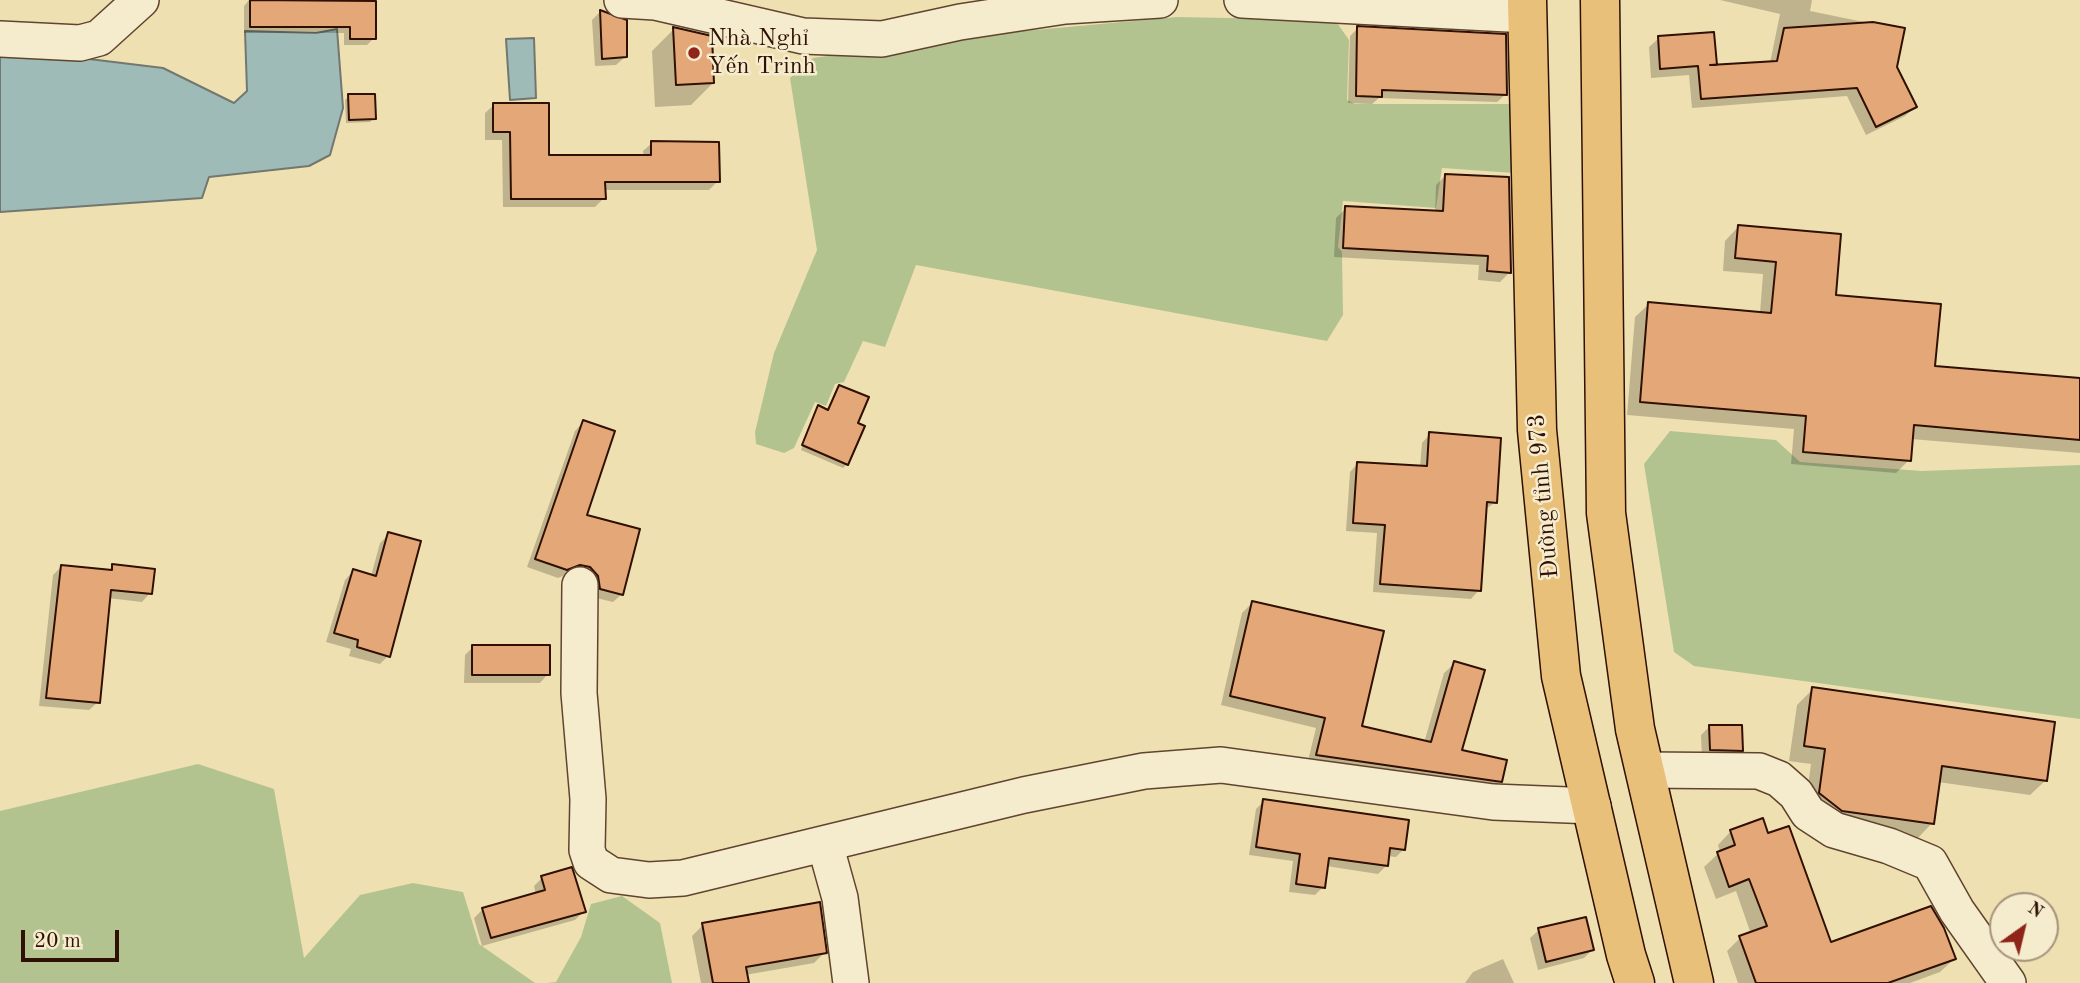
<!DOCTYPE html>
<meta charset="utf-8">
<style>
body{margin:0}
#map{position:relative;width:2080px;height:983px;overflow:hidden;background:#efe0b2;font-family:"Old Standard TT",serif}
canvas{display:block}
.north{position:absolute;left:1989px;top:892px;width:70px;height:70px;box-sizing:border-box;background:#f5ebcd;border:2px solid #a6937c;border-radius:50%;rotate:34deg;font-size:19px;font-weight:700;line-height:28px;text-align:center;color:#301003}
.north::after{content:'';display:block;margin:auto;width:24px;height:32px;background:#8f2418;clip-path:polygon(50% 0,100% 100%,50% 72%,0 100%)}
.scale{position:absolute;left:21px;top:930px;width:98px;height:32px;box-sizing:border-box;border:4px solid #301003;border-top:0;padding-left:9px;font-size:21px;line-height:24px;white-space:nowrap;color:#301003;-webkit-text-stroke:5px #f5ebcd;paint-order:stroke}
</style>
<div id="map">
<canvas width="2080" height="983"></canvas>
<div class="north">N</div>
<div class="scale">20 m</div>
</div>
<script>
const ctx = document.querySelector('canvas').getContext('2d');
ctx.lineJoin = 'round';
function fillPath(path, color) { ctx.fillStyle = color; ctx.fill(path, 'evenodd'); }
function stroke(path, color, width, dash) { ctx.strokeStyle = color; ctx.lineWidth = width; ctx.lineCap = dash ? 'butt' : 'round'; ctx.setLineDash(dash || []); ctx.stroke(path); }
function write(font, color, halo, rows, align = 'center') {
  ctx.font = font + ' "Old Standard TT",serif'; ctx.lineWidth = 5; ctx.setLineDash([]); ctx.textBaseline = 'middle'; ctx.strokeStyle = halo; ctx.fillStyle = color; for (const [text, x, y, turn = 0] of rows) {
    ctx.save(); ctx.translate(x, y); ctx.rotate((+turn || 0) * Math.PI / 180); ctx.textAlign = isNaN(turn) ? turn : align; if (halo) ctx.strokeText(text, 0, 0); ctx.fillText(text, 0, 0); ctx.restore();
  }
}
const green = new Path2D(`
 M 1177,17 L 1335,20 L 1349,40 L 1347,100 L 1355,104 L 1509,104 L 1519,116 L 1514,173 L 1442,168 L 1436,208 L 1343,201 L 1338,247 L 1342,252 L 1343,315 L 1327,341 L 916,265 L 885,347 L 863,341 L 844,382 L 835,384 L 826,406 L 815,402 L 794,448 L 784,453 L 756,444 L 755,432 L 774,353 L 817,250 L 790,78 L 813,58 L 980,35 Z
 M 1670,431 L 1776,440 L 1800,462 L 1922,471 L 2080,465 L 2080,719 L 1694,666 L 1674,652 L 1644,464 Z
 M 198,764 L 274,789 L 304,958 L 360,895 L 413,883 L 463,892 L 479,944 L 535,983 L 0,983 L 0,811 Z
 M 622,896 L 660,923 L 672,983 L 547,983 L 556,982 L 581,937 L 591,904 Z`);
const water = new Path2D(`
 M 337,29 L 343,108 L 330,155 L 309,166 L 209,177 L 202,198 L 0,212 L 0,55 L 81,58 L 163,68 L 234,103 L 247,91 L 245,31 L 316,33 Z
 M 534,38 L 536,98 L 510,100 L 506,39 Z`);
const shadow = new Path2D(`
 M 249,0 L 374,3 L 374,38 L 367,45 L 344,45 L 344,33 L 244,33 L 244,6 Z
 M 1720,0 L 1812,0 L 1810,11 L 1903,30 L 1895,67 L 1915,107 L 1905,116 L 1866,135 L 1847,96 L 1692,108 L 1689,75 L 1651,78 L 1649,47 L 1659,38 L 1712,67 L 1770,63 L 1780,14 Z
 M 600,12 L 625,57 L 616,65 L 595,66 L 592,20 Z
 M 1358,28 L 1506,94 L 1497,102 L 1379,98 L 1372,104 L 1348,103 L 1350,36 Z
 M 674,29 L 713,83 L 691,105 L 655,107 L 652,51 Z
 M 349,96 L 374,118 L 370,122 L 346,123 L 345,100 Z
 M 494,105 L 548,157 L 644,157 L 643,151 L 652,143 L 718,181 L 709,190 L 604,190 L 604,198 L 595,207 L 503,207 L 502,140 L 485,140 L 485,113 Z
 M 1446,175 L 1510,272 L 1500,282 L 1478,280 L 1479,265 L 1334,257 L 1336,218 L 1346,208 L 1435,213 L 1436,185 Z
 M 1738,227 L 1934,368 L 2080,380 L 2080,453 L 1911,439 L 1909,460 L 1896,473 L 1791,464 L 1794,429 L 1627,415 L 1635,317 L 1649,304 L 1760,313 L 1763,274 L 1723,271 L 1725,241 Z
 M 839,387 L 856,424 L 847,464 L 843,468 L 801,450 L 818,410 L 826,411 Z
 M 583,422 L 585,516 L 622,594 L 613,602 L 592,597 L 570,573 L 558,578 L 527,567 L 575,431 Z
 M 1430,434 L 1496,502 L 1484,510 L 1479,590 L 1471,599 L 1373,592 L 1377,533 L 1346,531 L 1350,472 L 1358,463 L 1420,468 L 1422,443 Z
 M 389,534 L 388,656 L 380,664 L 349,656 L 351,649 L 326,642 L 345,580 L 353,571 L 371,576 L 380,543 Z
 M 113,566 L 150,593 L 142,602 L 108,598 L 98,702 L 89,710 L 39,706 L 53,575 L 61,567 L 108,571 Z
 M 1252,603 L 1360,728 L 1424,743 L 1444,673 L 1455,663 L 1460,751 L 1500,781 L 1490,792 L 1307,765 L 1316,728 L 1221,705 L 1242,613 Z
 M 473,647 L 548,674 L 540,683 L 464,683 L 465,655 Z
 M 1813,689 L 2046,780 L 2030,795 L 1938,782 L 1932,823 L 1917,839 L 1805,808 L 1811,764 L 1789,761 L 1797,705 Z
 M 1710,726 L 1741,750 L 1732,759 L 1702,758 L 1701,735 Z
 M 1264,801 L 1404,849 L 1396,857 L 1387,856 L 1386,866 L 1378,874 L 1326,866 L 1323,887 L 1315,895 L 1289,892 L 1293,861 L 1249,855 L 1256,809 Z
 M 1731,831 L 1767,835 L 1830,944 L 1954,959 L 1940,972 L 1910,983 L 1738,983 L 1727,951 L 1740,938 L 1751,934 L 1736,891 L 1716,899 L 1704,867 L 1720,852 L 1718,845 Z
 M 542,878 L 584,911 L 575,920 L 482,946 L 474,918 L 483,909 L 536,895 L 534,886 Z
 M 703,925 L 825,952 L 814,963 L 745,975 L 747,983 L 701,983 L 692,936 Z
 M 1539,930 L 1592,950 L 1584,958 L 1538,970 L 1530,938 Z
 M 1503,959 L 1514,983 L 1465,983 L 1473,972 Z`);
const building = new Path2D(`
 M 250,0 L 376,1 L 376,39 L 350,39 L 350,27 L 250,27 Z
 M 600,10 L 627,20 L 627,57 L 602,59 Z
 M 1873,22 L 1905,28 L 1897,67 L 1917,107 L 1876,127 L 1857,88 L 1701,99 L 1698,66 L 1660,69 L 1658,36 L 1714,32 L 1717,65 L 1710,65 L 1777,61 L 1784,28 Z
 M 1357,26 L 1506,34 L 1507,95 L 1382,90 L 1382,97 L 1356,96 Z
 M 673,27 L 712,36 L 714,83 L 676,85 Z
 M 348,94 L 375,94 L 376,119 L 349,120 Z
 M 493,103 L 549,103 L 549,155 L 651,155 L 651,141 L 719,142 L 720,182 L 605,182 L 606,199 L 511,199 L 510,132 L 493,132 Z
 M 1445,174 L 1509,177 L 1511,273 L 1487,271 L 1488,256 L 1343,248 L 1345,206 L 1443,211 Z
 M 1738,225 L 1841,234 L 1836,295 L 1941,304 L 1935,366 L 2080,378 L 2080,440 L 1914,425 L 1911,461 L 1803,452 L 1806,416 L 1640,402 L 1648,302 L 1771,313 L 1776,262 L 1735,258 Z
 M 839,385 L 869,397 L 858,423 L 865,426 L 848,465 L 802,445 L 818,405 L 828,410 Z
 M 583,420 L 615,431 L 587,515 L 640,529 L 623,595 L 600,589 L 598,576 L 590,567 L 580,565 L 567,570 L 535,559 Z
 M 1429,432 L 1501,438 L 1497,503 L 1487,502 L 1481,591 L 1380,584 L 1385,525 L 1353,523 L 1357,462 L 1427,466 Z
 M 388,532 L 421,541 L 390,657 L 357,647 L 358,640 L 334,633 L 353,569 L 376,576 Z
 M 112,564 L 155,569 L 152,594 L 111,590 L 100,703 L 46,698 L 61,565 L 112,570 Z
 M 1252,601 L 1384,631 L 1362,726 L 1431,742 L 1454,661 L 1485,670 L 1462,750 L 1507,760 L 1502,782 L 1316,755 L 1325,718 L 1230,696 Z
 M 472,645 L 550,645 L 550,675 L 472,675 Z
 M 1812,687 L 2055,722 L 2047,781 L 1942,766 L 1934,824 L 1842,811 L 1819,793 L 1825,749 L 1804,746 Z
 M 1709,725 L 1742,725 L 1743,751 L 1710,750 Z
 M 1263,799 L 1409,820 L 1405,850 L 1390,848 L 1388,866 L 1329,858 L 1325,888 L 1296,884 L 1300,854 L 1256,847 Z
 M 1763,818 L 1768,833 L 1789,826 L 1831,942 L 1931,906 L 1944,928 L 1956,959 L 1888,983 L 1756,983 L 1739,936 L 1767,926 L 1749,879 L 1729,887 L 1717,852 L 1735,845 L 1730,830 Z
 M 572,867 L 586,912 L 491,938 L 482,908 L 545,890 L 541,876 Z
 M 820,902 L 827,953 L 746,967 L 749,983 L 713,983 L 702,923 Z
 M 1586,917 L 1594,950 L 1546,962 L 1538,928 Z`);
const street = new Path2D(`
 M 622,0 L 655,2 L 803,36 L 882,39 L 960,22 L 1065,6 L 1160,0
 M 1242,0 L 1527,15
 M 0,39 L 80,43 L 99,38 L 141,0
 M 580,585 L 579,693 L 588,799 L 587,850 L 591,862 L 611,875 L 649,880 L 683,878 L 1024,795 L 1144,771 L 1221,765 L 1493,802 L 1593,806
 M 1644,770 L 1759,771 L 1779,779 L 1796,794 L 1808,813 L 1834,830 L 1889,846 L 1930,863 L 1957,911 L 2008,983
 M 825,844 L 840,898 L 851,983`);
const primary = new Path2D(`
 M 1527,0 L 1537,430 L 1561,676 L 1626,955 L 1635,983
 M 1600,0 L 1606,513 L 1635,729 L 1694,983`);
const markers = [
 [694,53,7,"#8f2418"]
];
const poiNames = [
 ["Nhà Nghỉ",708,39],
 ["Yến Trinh",708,67]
];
const streetNames = [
 ["Đường tỉnh 973",1544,496,-95]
];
fillPath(green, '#b3c390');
fillPath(water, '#9ebbb7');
stroke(water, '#72776f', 2);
fillPath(shadow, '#0003');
fillPath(building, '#e4a778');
stroke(building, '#301003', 2);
stroke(street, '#60442f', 38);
stroke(primary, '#301003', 41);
stroke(street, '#f5ebcd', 35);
stroke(primary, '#e8c079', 38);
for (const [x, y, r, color] of markers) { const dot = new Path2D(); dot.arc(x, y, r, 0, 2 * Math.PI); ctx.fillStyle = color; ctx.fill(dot); stroke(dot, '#f5ebcd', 2.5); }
write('24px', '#301003', '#f5ebcd', poiNames, 'left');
write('24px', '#301003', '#f5ebcd', streetNames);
</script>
